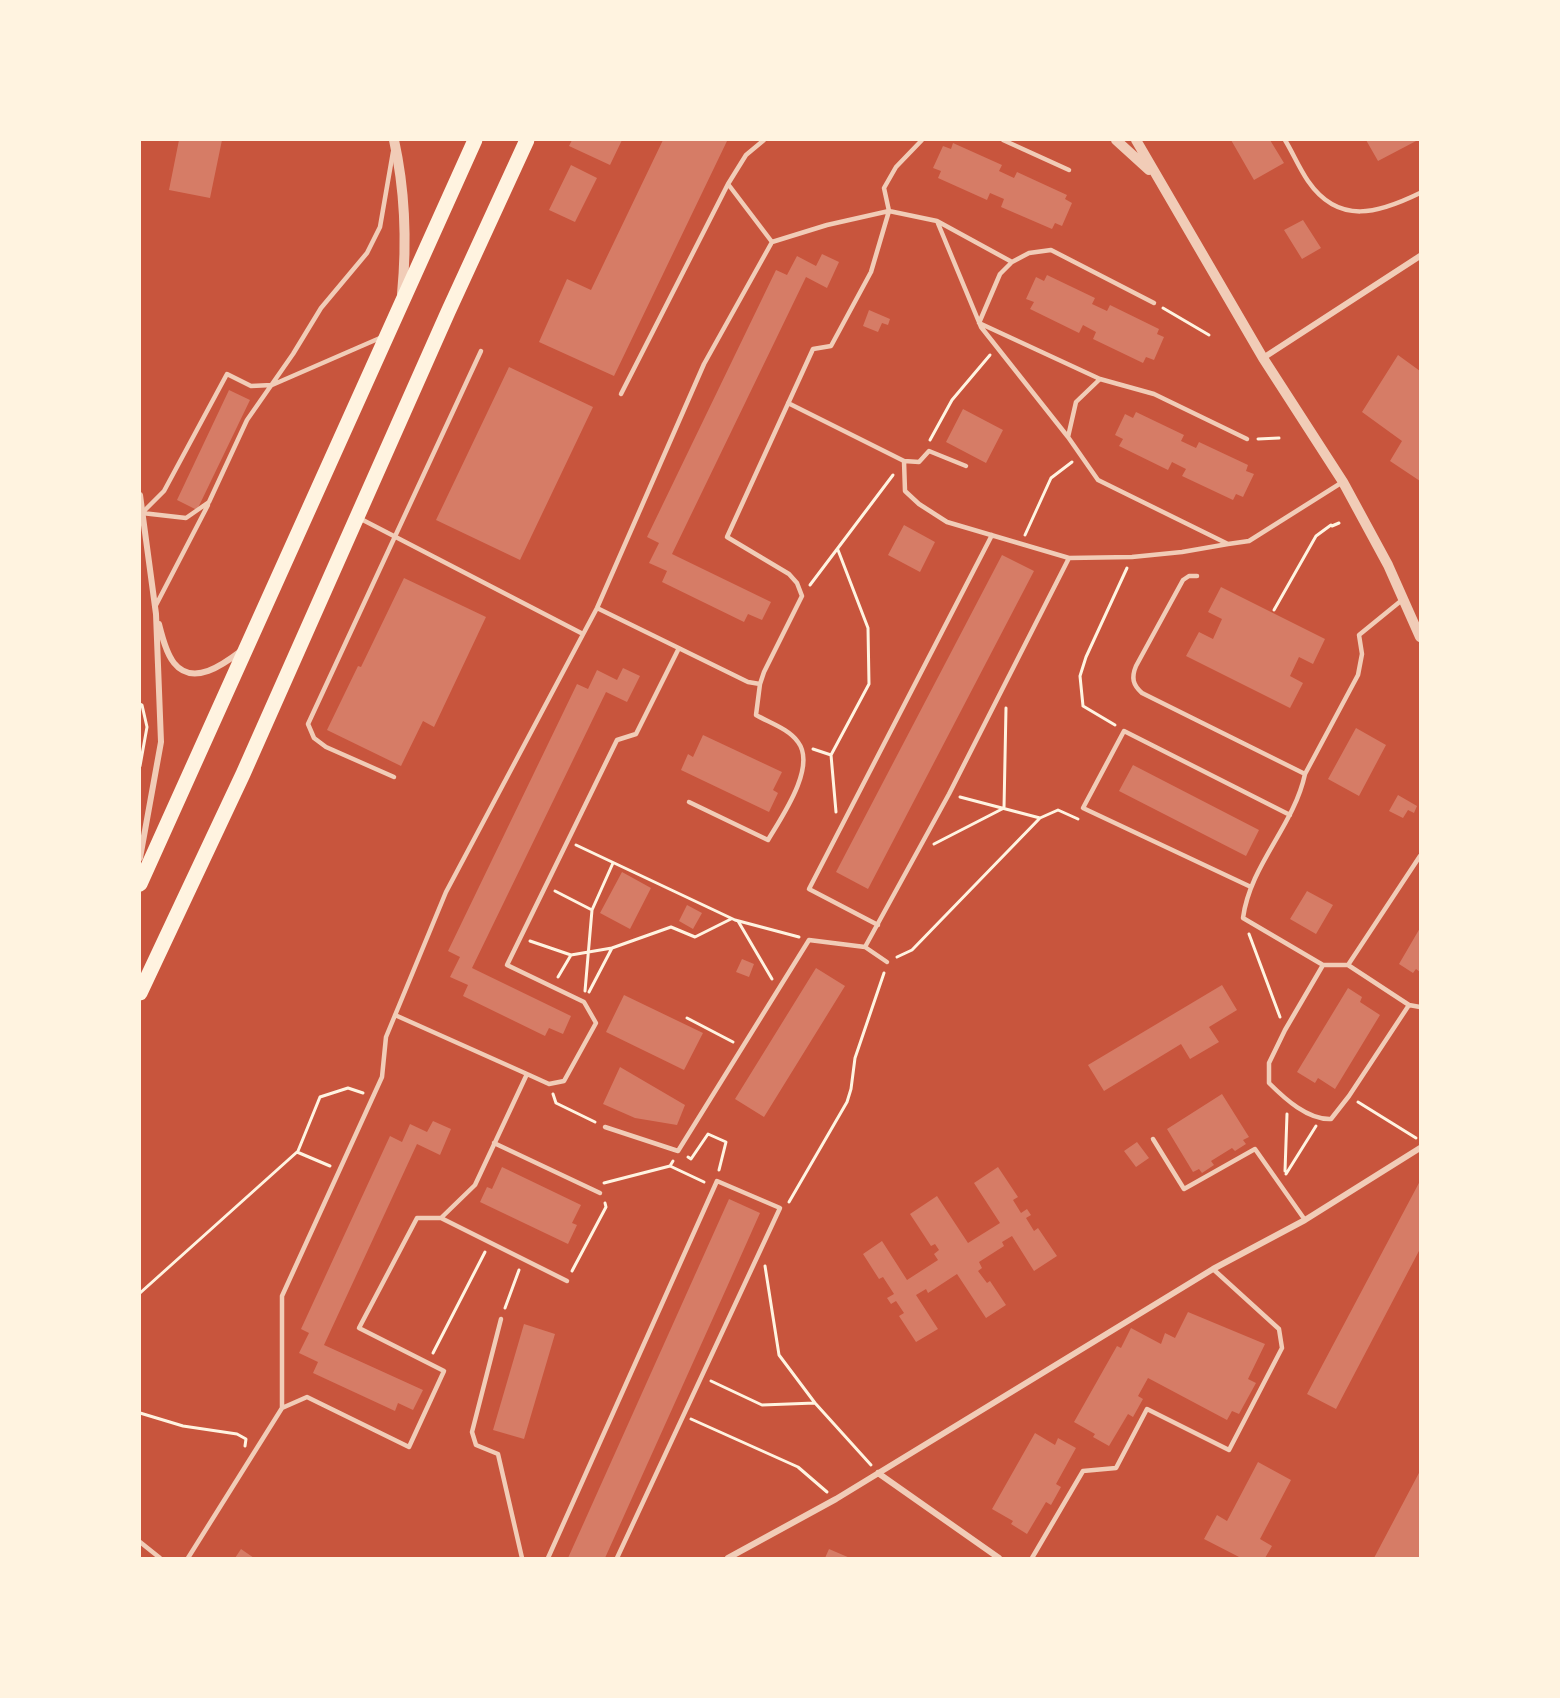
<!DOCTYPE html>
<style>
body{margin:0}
#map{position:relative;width:1560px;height:1698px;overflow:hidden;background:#c8553d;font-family:Mulish,sans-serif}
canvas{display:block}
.frame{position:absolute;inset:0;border:141px solid #fff3e0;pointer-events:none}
</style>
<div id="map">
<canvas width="1560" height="1698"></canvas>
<div class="frame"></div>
</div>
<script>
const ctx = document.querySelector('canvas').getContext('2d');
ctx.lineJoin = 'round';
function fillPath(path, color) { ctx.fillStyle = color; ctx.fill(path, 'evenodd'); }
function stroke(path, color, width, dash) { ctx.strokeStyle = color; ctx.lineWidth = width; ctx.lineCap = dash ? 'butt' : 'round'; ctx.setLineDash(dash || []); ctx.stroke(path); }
const building = new Path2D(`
 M 179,140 L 222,140 L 210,198 L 169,190 Z
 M 572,140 L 622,140 L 610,165 L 569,146 Z
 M 663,140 L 727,141 L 614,376 L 539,342 L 567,279 L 591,290 Z
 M 1231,140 L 1270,140 L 1284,163 L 1254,180 Z
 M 1366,140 L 1418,140 L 1378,161 Z
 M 953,143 L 1002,165 L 999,171 L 1014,178 L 1017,172 L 1067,195 L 1065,199 L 1072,203 L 1062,226 L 1055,223 L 1052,229 L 1001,207 L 1004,199 L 990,193 L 987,200 L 938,178 L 941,171 L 933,168 L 943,146 L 951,149 Z
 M 571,165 L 597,178 L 575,222 L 549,210 Z
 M 1303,220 L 1321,248 L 1302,259 L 1284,230 Z
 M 822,254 L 839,262 L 827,288 L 806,277 L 672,554 L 771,602 L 762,620 L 748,614 L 744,622 L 662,582 L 667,571 L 649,563 L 659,543 L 647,537 L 776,270 L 787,275 L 797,256 L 816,266 Z
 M 1047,275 L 1095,298 L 1092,304 L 1107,311 L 1110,305 L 1159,329 L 1157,334 L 1164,337 L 1154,360 L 1146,357 L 1143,363 L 1093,339 L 1096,332 L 1083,325 L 1079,333 L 1030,309 L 1034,302 L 1026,299 L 1036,277 L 1044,281 Z
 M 869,310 L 890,319 L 888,325 L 882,323 L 878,332 L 863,326 Z
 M 1398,355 L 1420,371 L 1420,481 L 1390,461 L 1402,441 L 1362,412 Z
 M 509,367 L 593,407 L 520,560 L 436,520 Z
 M 229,390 L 250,400 L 197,510 L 177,500 Z
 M 963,409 L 1003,430 L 986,463 L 946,442 Z
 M 1136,412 L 1184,435 L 1181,441 L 1196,448 L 1199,442 L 1248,465 L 1246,471 L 1254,474 L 1243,497 L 1236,494 L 1233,500 L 1182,476 L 1186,469 L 1172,462 L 1168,470 L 1119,446 L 1123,439 L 1115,435 L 1125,414 L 1133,418 Z
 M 904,525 L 935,542 L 920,572 L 888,555 Z
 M 1002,555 L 1034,571 L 868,889 L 836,872 Z
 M 404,578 L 486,617 L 434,727 L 423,721 L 401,766 L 327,730 L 358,666 L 361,667 Z
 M 1221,587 L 1325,639 L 1313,664 L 1299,657 L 1290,676 L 1303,683 L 1290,708 L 1186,656 L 1199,632 L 1213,639 L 1222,619 L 1208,612 Z
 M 623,668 L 640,676 L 627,702 L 606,692 L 472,968 L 571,1016 L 563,1034 L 549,1028 L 545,1036 L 463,996 L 468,985 L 450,977 L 460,957 L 448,951 L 577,684 L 588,689 L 597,670 L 617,680 Z
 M 1356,728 L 1386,745 L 1359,796 L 1328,779 Z
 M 703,735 L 782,772 L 773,790 L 778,793 L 769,812 L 681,770 L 688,754 L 693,757 Z
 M 1133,765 L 1259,830 L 1246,856 L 1119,791 Z
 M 1398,795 L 1417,806 L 1414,813 L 1408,810 L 1403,818 L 1389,811 Z
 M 622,872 L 651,888 L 630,929 L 600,913 Z
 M 1307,891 L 1333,905 L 1316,934 L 1290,919 Z
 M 687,905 L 702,913 L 693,929 L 679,921 Z
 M 1420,928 L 1420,972 L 1416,969 L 1413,973 L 1399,964 Z
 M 742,959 L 754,964 L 749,977 L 736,972 Z
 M 816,968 L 845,986 L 764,1117 L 735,1099 Z
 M 1222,985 L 1237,1010 L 1209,1027 L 1219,1042 L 1190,1059 L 1181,1044 L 1104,1091 L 1088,1065 Z
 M 1348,988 L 1362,997 L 1360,1002 L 1380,1015 L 1335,1089 L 1318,1078 L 1315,1083 L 1297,1072 Z
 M 624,995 L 703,1033 L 684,1070 L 606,1032 Z
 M 620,1067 L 685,1105 L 677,1125 L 635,1118 L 603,1104 Z
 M 1222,1094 L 1249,1137 L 1243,1140 L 1246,1144 L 1235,1151 L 1232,1148 L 1211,1161 L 1214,1165 L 1202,1173 L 1199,1169 L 1193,1172 L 1167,1129 Z
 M 433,1121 L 451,1129 L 440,1155 L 417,1144 L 324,1345 L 423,1390 L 413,1410 L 398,1403 L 395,1411 L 313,1373 L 318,1362 L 299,1353 L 309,1333 L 301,1329 L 390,1136 L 402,1142 L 410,1124 L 427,1132 Z
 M 1137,1142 L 1149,1158 L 1136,1167 L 1124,1151 Z
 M 502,1167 L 581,1205 L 572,1223 L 577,1225 L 568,1244 L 480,1202 L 487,1187 L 492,1189 Z
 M 998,1167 L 1018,1197 L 1013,1200 L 1021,1213 L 1027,1209 L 1031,1215 L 1026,1218 L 1034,1231 L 1038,1228 L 1057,1256 L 1034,1271 L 1012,1236 L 1002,1242 L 1004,1246 L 979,1262 L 982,1268 L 978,1271 L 987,1283 L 990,1281 L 1006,1305 L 986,1318 L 957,1274 L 928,1293 L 926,1289 L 916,1295 L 938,1329 L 916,1342 L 899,1316 L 904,1313 L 896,1301 L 891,1304 L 887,1298 L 894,1294 L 883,1277 L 879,1279 L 863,1254 L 882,1241 L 907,1280 L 938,1260 L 934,1254 L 939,1250 L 935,1244 L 931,1246 L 910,1214 L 937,1196 L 968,1243 L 1000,1223 L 974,1183 Z
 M 1420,1181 L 1420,1249 L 1336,1409 L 1307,1394 Z
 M 729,1199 L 760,1213 L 727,1287 L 605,1558 L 568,1558 Z
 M 1188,1312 L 1265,1344 L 1248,1379 L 1256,1383 L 1239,1414 L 1232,1411 L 1227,1420 L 1148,1378 L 1138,1396 L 1143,1399 L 1133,1417 L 1128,1414 L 1109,1446 L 1093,1437 L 1095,1434 L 1074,1422 L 1117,1346 L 1121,1348 L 1131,1328 L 1161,1344 L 1165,1333 L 1175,1338 Z
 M 524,1324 L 555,1334 L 524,1439 L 493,1430 Z
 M 1035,1433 L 1055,1445 L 1058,1438 L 1076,1448 L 1056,1484 L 1061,1487 L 1051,1505 L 1046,1502 L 1027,1534 L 1011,1524 L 1013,1521 L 992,1509 Z
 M 1258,1462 L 1291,1480 L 1260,1539 L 1272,1546 L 1265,1558 L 1241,1558 L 1204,1539 L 1217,1515 L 1227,1521 Z
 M 1420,1471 L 1420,1558 L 1374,1558 Z
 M 241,1549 L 254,1558 L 235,1558 Z
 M 829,1549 L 850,1558 L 825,1558 Z`);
const path = new Path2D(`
 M 1163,308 L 1209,335
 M 1258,439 L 1279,438
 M 930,440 L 952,400 L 990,355
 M 1332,526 L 1339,523
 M 1025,535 L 1051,478 L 1072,462
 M 810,585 L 893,475
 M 1274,610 L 1316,536 L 1331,525
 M 140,704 L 142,705 L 147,727 L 140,766
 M 1115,725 L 1083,706 L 1080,676 L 1086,657 L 1127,568
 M 813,749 L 831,755
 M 960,797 L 1040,818
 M 836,812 L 831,755 L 869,684 L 868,628 L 838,550
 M 934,844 L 1004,808 L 1006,708
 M 576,845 L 735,920 L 799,937
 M 555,891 L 592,910 L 585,991
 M 592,910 L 613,863
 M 738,921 L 772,979
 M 1249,934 L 1280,1017
 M 530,941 L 571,955 L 612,948
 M 897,957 L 912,950 L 1040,818 L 1058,810 L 1078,819
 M 558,977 L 571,955
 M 589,992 L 612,948 L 671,927 L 695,937 L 731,919
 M 687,1018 L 733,1042
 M 553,1094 L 556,1103 L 595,1122
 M 1358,1102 L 1416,1138
 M 298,1151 L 320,1097 L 348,1088 L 363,1093
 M 688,1157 L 691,1159 L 708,1134 L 726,1142 L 719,1170
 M 670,1166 L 704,1182
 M 1285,1171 L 1287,1114
 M 1286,1174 L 1316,1126
 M 604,1183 L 670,1166 L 673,1161
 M 789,1202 L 847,1102 L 851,1089 L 855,1058 L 884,973
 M 765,1266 L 779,1355 L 815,1403 L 871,1465
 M 572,1271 L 606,1207 L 605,1203
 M 140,1293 L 297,1152 L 330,1166
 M 505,1308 L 519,1270
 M 433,1353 L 485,1252
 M 711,1381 L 762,1405 L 815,1403
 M 140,1413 L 183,1426 L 237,1434 L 246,1439 L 245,1446
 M 691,1419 L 798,1467 L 827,1492`);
const service = new Path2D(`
 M 1003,140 L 1069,170
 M 1285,140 C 1293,153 1299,168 1308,181 C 1339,226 1379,213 1420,193
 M 728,184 L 772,242
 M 937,221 L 1012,262
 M 1100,379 L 979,323 L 1000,274 L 1012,262 L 1029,253 L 1051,250 L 1154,303
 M 621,394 L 728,184 L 746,155 L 764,140
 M 788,403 L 904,461 L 905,491 L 919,504 L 947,522 L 1069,558 L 1132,557 L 1182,552 L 1228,544
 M 1068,437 L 1076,402 L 1100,379 L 1154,394 L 1247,439
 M 904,461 L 919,462 L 929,451 L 966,466
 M 142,513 L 186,518 L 209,502 L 247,420 L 293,354 L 321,308 L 367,253 L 380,227 L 393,152
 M 142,513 L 164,491 L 227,374 L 251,386 L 272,385 L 380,338
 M 359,518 L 583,634
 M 1197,576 L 1189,576 L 1183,580 L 1136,666 C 1131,678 1133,685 1142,693 L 1305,774
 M 155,607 L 208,505
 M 597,608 L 748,682 L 760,684 L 764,672 L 802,596 L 797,583 L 789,574 L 727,537 L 813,349 L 831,346 L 871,272 L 889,211 L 884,188 L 896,167 L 922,140
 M 394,777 L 326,747 L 314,738 L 308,724 L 481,351
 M 689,802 L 768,840 C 781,818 817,767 798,742 C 789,729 770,723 756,715 L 760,684
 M 1251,887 L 1083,808 L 1124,731 L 1290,815
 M 878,925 L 809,889 L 992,535
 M 887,962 L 865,947 L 949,794 L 1069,558
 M 1323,965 L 1348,965 L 1409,1005 L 1349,1096 L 1331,1119 C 1308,1120 1285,1099 1269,1083 L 1269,1063 L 1285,1030 L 1323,965 L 1243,918 C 1250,865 1294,826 1305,774 L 1358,675 L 1362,654 L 1359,635 L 1402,600
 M 1348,965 L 1420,856
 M 1409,1005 L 1420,1007
 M 527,1074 L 549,1084 L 564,1081 L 596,1023 L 584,1002 L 507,965 L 617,740 L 636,734 L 679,648
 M 605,1127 L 678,1151 L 809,940 L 865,947
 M 1153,1139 L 1184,1189 L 1255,1149 L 1305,1220
 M 494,1143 L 600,1193
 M 441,1218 L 567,1281
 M 501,1319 L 472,1432 L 476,1445 L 498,1454 L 522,1558
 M 282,1408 L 307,1397 L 409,1447 L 444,1371 L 359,1328 L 417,1218 L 441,1218 L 475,1185 L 527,1074 L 395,1015
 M 140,1542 L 160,1558
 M 188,1558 L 282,1408 L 282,1296 L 382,1077 L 386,1037 L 446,892 L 597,608 L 704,364 L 772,242 L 827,225 L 889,211 L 937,221 L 981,327 L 1068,437 L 1098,480 L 1228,544 L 1249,541 L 1341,483
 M 548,1558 L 717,1181 L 780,1208 L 617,1558
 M 1032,1558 L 1083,1471 L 1116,1468 L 1147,1409 L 1229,1450 L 1282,1348 L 1279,1329 L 1213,1269`);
const minor = new Path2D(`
 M 1263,358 L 1420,256
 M 140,495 L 156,614 L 161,742 L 140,858
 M 159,624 C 162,636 166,653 174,663 C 193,687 224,664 241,651
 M 878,1473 L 999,1558
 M 728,1558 L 836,1499 L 1213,1269 L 1305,1220 L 1420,1148`);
const tertiary = new Path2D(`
 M 394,140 C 405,190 407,242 402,294
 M 1116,140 L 1149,170
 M 1136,140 L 1263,358 L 1343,482 L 1388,565 L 1420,637`);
const primary = new Path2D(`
 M 140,884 L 475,140
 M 140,993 L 243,774 L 448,312 L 527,140`);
fillPath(building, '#d67c66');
stroke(path, '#fff3e0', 3);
stroke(service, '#f1ccb7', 4.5);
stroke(minor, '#f1ccb7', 6);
stroke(tertiary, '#f1ccb7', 10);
stroke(primary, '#fff3e0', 15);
</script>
